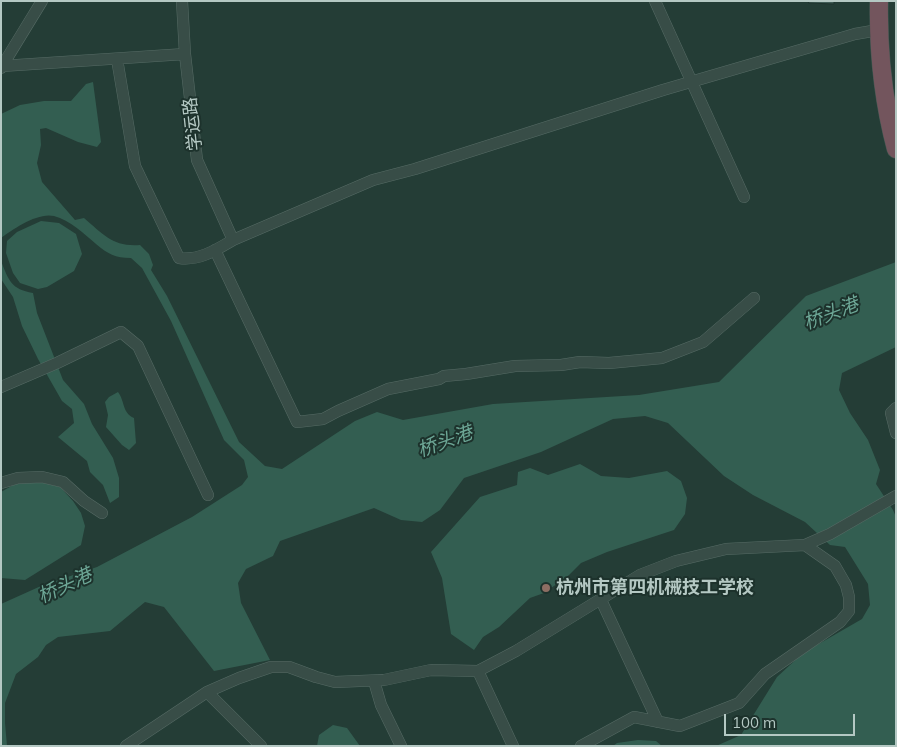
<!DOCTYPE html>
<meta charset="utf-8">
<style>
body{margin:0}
#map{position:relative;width:897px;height:747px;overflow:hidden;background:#243d36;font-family:Mulish,sans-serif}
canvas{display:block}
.frame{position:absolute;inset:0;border:2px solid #b4c8c3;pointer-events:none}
.scale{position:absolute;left:724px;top:714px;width:131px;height:22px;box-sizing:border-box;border:2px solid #b4c8c3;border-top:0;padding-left:6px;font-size:15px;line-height:18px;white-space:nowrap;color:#b4c8c3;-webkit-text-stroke:4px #1d322c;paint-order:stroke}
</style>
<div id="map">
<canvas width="897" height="747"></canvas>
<div class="frame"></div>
<div class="scale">100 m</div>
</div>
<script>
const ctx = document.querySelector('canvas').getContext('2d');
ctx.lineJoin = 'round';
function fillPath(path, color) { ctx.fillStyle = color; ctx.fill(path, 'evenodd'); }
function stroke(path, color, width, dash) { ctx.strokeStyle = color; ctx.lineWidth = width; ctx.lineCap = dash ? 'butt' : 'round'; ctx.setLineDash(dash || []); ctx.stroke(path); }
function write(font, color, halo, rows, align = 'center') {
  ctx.font = font + ' Mulish,"Noto Sans SC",sans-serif'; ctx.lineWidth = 4; ctx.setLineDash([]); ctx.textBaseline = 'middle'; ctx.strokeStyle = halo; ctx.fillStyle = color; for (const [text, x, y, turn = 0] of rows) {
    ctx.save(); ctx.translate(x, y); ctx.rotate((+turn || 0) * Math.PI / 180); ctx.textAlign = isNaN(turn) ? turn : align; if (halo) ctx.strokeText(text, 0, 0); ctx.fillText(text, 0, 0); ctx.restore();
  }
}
const water = new Path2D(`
 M 93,82 L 101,142 L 97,147 L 78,142 L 46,128 L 40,129 L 41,145 L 37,163 L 42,182 L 75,220 L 84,218 C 104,235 113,247 140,245 L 149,254 L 153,265 L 151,270 L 167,296 L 239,442 L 265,466 L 282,469 L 355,421 L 377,412 L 403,420 L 493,404 L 639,395 L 719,382 L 806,296 L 896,262 L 896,347 L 842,373 L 839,390 L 850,413 L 868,440 L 880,470 L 876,484 L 893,510 L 896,517 L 896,746 L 716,746 L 741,735 L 777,677 L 803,653 L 862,619 L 870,605 L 868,584 L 845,547 L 830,545 L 805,522 L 753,495 L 724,476 L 668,423 L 645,416 L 613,419 L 541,452 L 464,478 L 440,510 L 422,522 L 401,520 L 374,508 L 280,541 L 273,556 L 246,569 L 238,583 L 241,603 L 270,660 L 214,671 L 164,607 L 145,602 L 110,631 L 58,637 L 46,645 L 38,657 L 16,674 L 5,703 L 5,723 L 7,746 L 1,746 L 1,604 L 41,586 L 97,567 L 192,517 L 242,485 L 248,477 L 244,460 L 224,440 L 171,321 L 142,268 L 131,258 C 115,258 108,254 96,244 C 84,234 70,220 54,216 C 38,212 13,229 1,238 L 1,114 L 20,105 L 44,101 L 71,101 L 86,84 Z
 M 41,221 L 59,223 L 76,234 L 82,254 L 74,271 L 47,287 L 38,289 L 20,283 L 13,273 L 6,253 L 7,241 L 17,232 Z
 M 1,261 C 9,281 11,289 33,293 L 37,313 L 63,380 L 84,404 L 92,424 L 113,458 L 119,478 L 119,497 L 110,503 L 103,485 L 90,472 L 87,461 L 58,437 L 74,423 L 72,409 L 62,401 L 38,359 L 22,326 L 13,297 L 1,279 Z
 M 118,392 C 125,401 122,413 134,418 L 136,443 L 129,450 L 122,445 L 106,427 L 108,415 L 105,402 L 109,397 Z
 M 580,464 L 601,476 L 629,478 L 667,471 L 681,481 L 687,498 L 685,514 L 674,530 L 607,552 L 581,563 L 568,576 L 544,593 L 530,598 L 499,627 L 483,637 L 474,650 L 451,634 L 442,578 L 431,552 L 480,497 L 517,485 L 518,472 L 530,468 L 548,475 Z
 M 35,480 L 60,487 L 73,501 L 81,513 L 85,526 L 81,545 L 25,580 L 1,578 L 1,492 L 15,484 Z
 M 333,725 L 347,728 L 360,746 L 317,746 L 319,735 Z
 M 638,740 L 656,741 L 662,746 L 613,746 L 617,743 Z`);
const building = new Path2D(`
 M 809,1 L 834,1 L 834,4 L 809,3 Z`);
const minor = new Path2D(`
 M 182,1 L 185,54 L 197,160 L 233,240
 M 655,1 L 744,197
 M 117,59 L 135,166 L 179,258 C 199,261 216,250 233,240 L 373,180 L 415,169 L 663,90 L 855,34 L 878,30
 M 2,66 L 185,54
 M 1,68 L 42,1
 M 215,250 L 297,422 L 323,419 L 338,411 L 388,389 L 439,379 L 444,376 L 466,374 L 515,366 L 561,365 L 580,362 L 609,363 L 662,358 L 703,342 L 754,298
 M 1,387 L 57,363 L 121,332 L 138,346 L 208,495
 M 896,408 L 891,413 L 896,433
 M 1,483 L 18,478 L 42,477 L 63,482 L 84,501 L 102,513
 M 601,600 L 658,722
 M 478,671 L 513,746
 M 374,681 L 381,705 L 401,746
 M 126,746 L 207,692
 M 261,746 L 207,692 L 239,678 L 271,667 L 289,667 L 316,677 L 335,682 L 384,680 L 431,670 L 478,671 L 516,651 L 640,575 L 676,561 L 726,549 L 805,545 L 830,534 L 896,496
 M 581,746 L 634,717 L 680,726 L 739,703 L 765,674 L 840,622 L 849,611 L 849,597 L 846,585 L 835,566 L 805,545`);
const highway = new Path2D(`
 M 879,1 C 878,52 883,100 896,149`);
const markers = [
 [546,588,5,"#8d6e63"]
];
const streetNames = [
 ["学运路",193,124,-96]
];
const poiNames = [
 ["杭州市第四机械技工学校",556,588]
];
const waterNames = [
 ["桥头港",831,314,-21],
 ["桥头港",445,442,-20],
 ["桥头港",65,586,-25]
];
fillPath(water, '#335e51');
fillPath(building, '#405c56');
stroke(building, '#1f342e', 1);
stroke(minor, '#566b65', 12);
stroke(highway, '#435852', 19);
stroke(minor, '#384d47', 11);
stroke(highway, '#73555d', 18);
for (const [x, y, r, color] of markers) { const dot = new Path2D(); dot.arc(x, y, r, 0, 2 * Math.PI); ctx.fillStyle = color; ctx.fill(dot); stroke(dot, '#1d322c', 2); }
write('18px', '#b4c8c3', '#1d322c', streetNames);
write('bold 18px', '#b4c8c3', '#1d322c', poiNames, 'left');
write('italic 19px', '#6da796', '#1d322c', waterNames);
</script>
